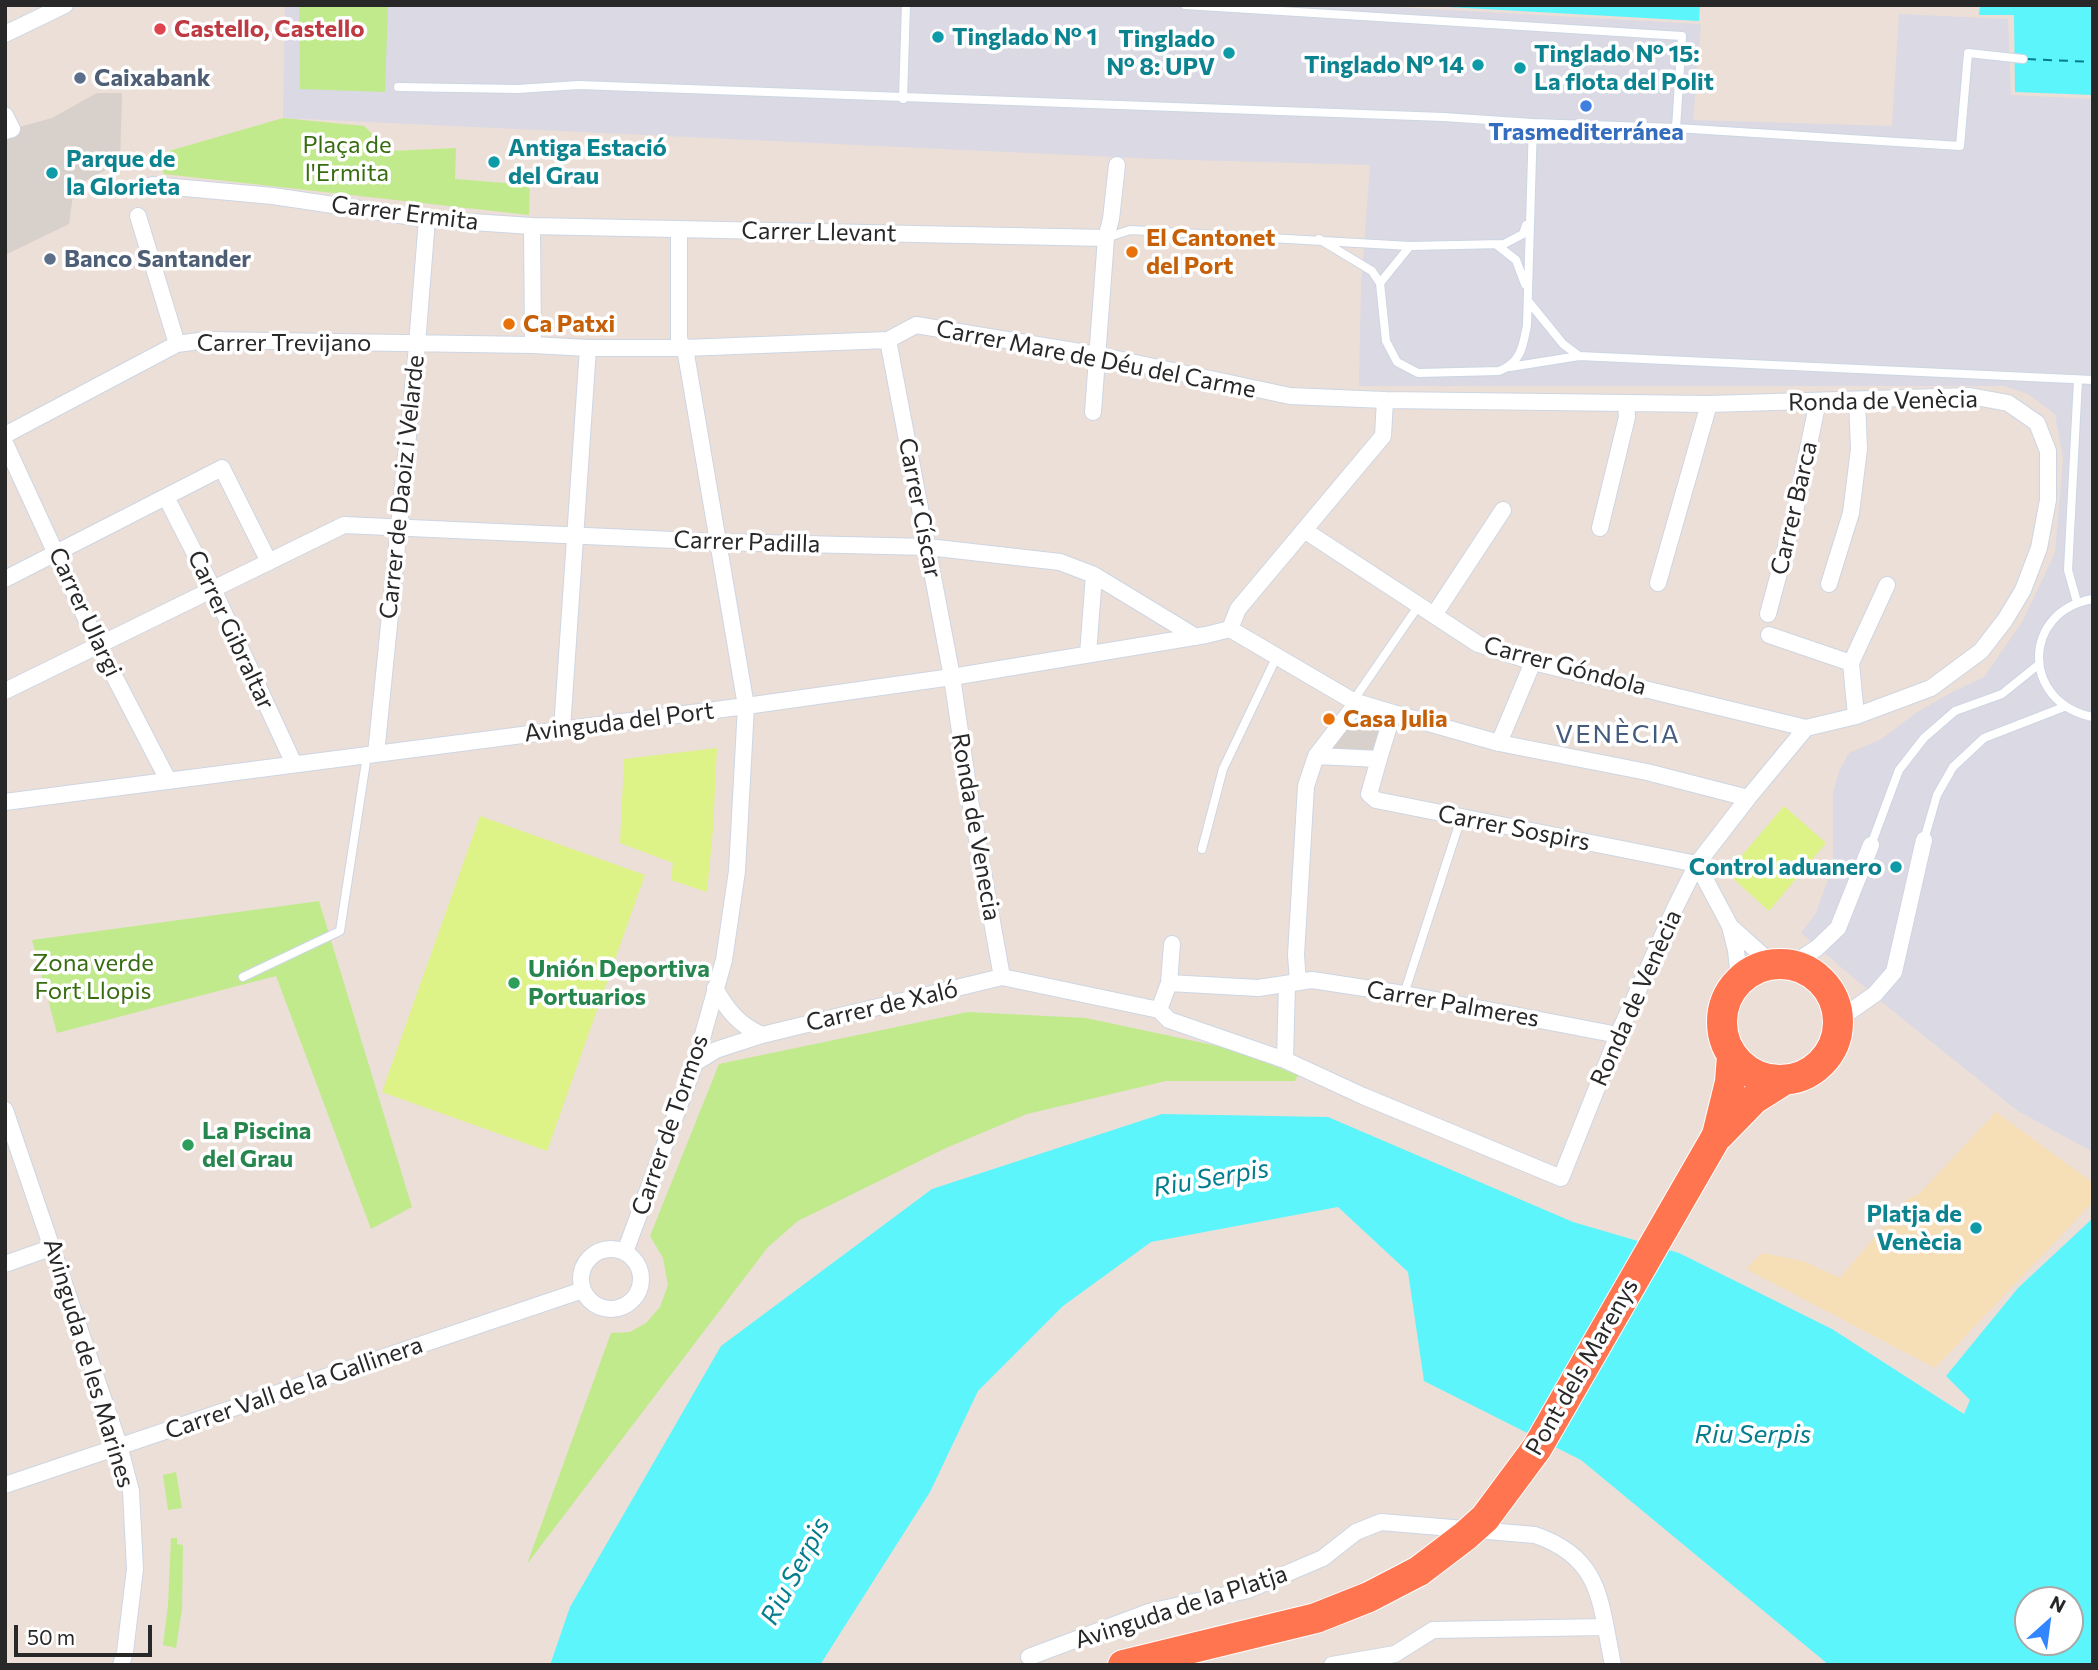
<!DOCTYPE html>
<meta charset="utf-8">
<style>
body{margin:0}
#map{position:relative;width:2098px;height:1670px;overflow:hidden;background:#ecdfd7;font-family:Commissioner,sans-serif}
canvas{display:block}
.frame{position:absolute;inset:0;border:7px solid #282828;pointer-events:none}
.north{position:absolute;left:2014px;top:1586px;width:70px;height:70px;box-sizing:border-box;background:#fff;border:2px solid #a9a9a9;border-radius:50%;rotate:28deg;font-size:19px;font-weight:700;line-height:28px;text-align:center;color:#282828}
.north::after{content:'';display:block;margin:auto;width:24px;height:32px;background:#3286ff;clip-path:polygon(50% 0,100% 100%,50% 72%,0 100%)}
.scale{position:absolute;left:14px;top:1625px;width:138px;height:32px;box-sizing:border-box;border:4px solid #282828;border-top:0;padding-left:9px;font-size:21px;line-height:24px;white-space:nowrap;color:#282828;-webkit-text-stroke:5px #fff;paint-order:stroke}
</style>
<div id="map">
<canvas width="2098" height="1670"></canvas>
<div class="frame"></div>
<div class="north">N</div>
<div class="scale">50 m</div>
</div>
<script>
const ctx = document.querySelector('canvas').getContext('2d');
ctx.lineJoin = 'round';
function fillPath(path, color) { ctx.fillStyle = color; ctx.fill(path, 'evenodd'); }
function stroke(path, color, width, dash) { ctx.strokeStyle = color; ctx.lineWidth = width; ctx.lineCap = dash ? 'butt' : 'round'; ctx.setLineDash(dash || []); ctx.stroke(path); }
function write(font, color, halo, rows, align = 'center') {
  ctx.font = font + ' Commissioner,sans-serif'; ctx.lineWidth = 7; ctx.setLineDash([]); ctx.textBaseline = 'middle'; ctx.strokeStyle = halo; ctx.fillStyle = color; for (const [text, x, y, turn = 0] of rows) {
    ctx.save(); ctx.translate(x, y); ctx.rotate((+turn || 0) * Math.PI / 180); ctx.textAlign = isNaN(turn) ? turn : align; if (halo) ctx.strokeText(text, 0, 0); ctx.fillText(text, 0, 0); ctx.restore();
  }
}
const industrial = new Path2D(`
 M 285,5 L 1359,5 L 1701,24 L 1693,120 L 1892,126 L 1899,14 L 2008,19 L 2011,95 L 2093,99 L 2093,1152 L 2018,1111 L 1888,1007 L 1801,933 L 1816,913 L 1827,882 L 1833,857 L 1833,793 L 1839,772 L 1849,753 L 1880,740 L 1916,713 L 1950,693 L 1984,677 L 2022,622 L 2055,553 L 2063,458 L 2055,414 L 2028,394 L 2004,386 L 1359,386 L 1361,287 L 1370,165 L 1156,159 L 283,118 Z`);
const green = new Path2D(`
 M 299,5 L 388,5 L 385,92 L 300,89 Z
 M 283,118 L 364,126 L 390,151 L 456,148 L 455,179 L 530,185 L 529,215 L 164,174 L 155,155 Z
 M 319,901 L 412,1207 L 371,1229 L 276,976 L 57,1033 L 32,940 Z
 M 968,1012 L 1086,1018 L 1227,1048 L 1298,1075 L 1295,1081 L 1166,1081 L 1027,1114 L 946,1148 L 798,1221 L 768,1247 L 527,1564 L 611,1333 L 630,1332 L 646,1323 L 660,1307 L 668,1285 L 663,1258 L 650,1236 L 719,1064 Z
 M 176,1472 L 182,1508 L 168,1510 L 163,1475 Z
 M 171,1538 L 177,1538 L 177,1544 L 183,1545 L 182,1609 L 176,1648 L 163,1645 L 168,1605 Z`);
const sand = new Path2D(`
 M 1996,1112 L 2093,1183 L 2093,1202 L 1935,1368 L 1746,1269 L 1762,1253 L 1803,1261 L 1840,1278 L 1906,1200 L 1919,1194 Z`);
const pitch = new Path2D(`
 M 717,748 L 713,829 L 707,892 L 671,880 L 673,863 L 620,843 L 624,759 Z
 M 1784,806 L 1826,843 L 1769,911 L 1727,873 Z
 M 480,816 L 645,875 L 547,1151 L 382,1092 Z`);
const plaza = new Path2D(`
 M 97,93 L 122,93 L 120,162 L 80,184 L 73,195 L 69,224 L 5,255 L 5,131 L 52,118 Z
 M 1357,703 L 1393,713 L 1379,759 L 1316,756 Z`);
const water = new Path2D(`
 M 1412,5 L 1700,5 L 1699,21 Z
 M 1980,5 L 2093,5 L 2093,95 L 2015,92 L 2014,15 L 1979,15 Z
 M 1162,1114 L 1328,1117 L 1573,1222 L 1679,1253 L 1832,1329 L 1964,1414 L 1970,1400 L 1946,1376 L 2018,1288 L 2093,1218 L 2093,1665 L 1829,1665 L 1581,1460 L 1424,1381 L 1408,1272 L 1338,1207 L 1151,1242 L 1063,1306 L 978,1391 L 930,1492 L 820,1665 L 550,1665 L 570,1607 L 721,1346 L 932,1189 ZM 2028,1600 L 2070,1600 L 2070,1642 L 2028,1642 Z`);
const ferry = new Path2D(`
 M 2027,59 L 2093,62`);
const lane = new Path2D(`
 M 1185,5 L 1682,36 L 1676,128
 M 398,87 L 517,89 L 579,85 L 1443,117 L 1533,123
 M 903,99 L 906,5
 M 1106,238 L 1130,230 L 1410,246 L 1504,244 L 1523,234 L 1526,225
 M 1319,239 L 1372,271 L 1380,283 L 1386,341 L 1397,362 L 1418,373 L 1499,371 C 1521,363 1523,346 1527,325 L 1533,123 L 1676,128 L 1960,146 L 1968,53 L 2023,59
 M 1497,245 L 1516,260 L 1525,284
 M 1380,283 L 1410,246
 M 1529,302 L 1563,344 L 1579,356
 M 1510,367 L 1579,356 L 2093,380
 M 2093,599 C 2021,611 2021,703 2093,717
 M 2077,602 L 2068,570 L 2078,380
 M 1353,701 L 1419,605
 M 1924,840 L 1937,795 L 1953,767 L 1984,738 L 2064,707
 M 1871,845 L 1899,770 L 1924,738 L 1955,711 L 2002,694 L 2038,665
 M 1202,849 L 1223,769 L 1277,656
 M 243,977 L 340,931 L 367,755
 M 1404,994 L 1461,818`);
const street = new Path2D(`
 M 5,34 L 65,5
 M 5,115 L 12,129 L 5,131
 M 152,185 L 273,196 L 427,219 L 532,226 L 1106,238
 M 138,216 L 177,344
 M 532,226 L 533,345
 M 888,340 L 952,677 L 970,800 L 1002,977
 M 1093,412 L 1106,238 L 1111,219 L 1117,165
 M 5,435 L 177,344 L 206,340 L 533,345 L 588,348 L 685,348 L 888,340 L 916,325 L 1098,355 L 1290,396 L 1385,400 L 1709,404 L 1970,396 L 2008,403 L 2037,423 L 2048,451 L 2048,500 L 2039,548 L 2023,590 L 2005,620 L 1981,651 L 1931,688 L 1856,716 L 1806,728 L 1748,798 L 1697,864 L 1675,908 L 1618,1035 L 1561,1178 L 1363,1096 L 1285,1060 L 1169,1020 L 1159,1010 L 1002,977 L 762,1035 L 716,1050 L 695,1063
 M 5,443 L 98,645 L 168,780
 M 166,497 L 213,589 L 294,764
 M 1600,528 L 1627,417 L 1626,403
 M 1304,530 L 1478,644 L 1533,662 L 1806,728
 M 5,579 L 222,468 L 269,562
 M 1658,583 L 1709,404
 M 1829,584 L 1851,513 L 1859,449 L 1857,400
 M 1768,614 L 1793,521 L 1818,401
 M 1434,615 L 1503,510
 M 1230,629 L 1353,701 L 1393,713 L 1379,759 L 1316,756 L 1357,703
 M 1230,629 L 1238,609 L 1383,436 L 1385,400
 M 1769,635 L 1851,663
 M 1088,654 L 1094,575
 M 5,691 L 344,525 L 718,542 L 928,547 L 1060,562 L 1094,575 L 1196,637
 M 1393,713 L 1499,743 L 1647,772 L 1748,798
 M 1856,716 L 1851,663 L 1887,585
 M 562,729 L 588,348
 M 1499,743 L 1533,662
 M 376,754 L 416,357 L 427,219
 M 1379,759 L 1369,794 L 1376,800 L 1697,864
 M 5,802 L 746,706 L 952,677 L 1206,635 L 1230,629
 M 1697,864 L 1730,926 L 1736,950 L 1739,979
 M 1732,928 L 1772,964
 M 1791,965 L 1817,948 L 1838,928 L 1871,845
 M 1298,982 L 1296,955 L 1306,786 L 1316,756
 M 1169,983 L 1258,988 L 1312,980 L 1404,994 L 1618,1035
 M 715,988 C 727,1010 739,1025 762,1035
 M 1159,1010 L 1169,983 L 1172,944
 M 1838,1020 L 1875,994 L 1894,972 L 1924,840
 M 1285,1060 L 1287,984
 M 5,1110 L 119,1445 L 131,1491 L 135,1569 L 125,1652 L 121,1665
 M581 1279a30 30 0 1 1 60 0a30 30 0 1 1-60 0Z
 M 625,1252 L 695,1063 L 724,960 L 737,871 L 746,706 L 685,348 L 679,341 L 679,230
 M 5,1264 L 53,1247
 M 5,1485 L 583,1290
 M 1029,1657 L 1149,1612 L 1248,1590 L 1323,1558 L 1356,1532 L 1381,1522 L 1535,1535 C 1603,1558 1600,1604 1613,1665
 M 1332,1665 L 1395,1654 L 1433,1630 L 1605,1627`);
const highway = new Path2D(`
 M1722 1022a58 58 0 1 1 116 0a58 58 0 1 1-116 0Z
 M 1717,1135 L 1730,1082 L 1732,1056
 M 1715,1139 L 1754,1099 L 1784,1080
 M 1123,1665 L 1316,1618 L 1369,1597 L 1419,1571`);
const highwayBridge = new Path2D(`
 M 1419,1571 L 1465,1536 L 1485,1518 L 1537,1448 L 1715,1139`);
const markers = [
 [160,29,7,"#e0444e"],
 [938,37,7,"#0f9aa8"],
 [1229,53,7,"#0f9aa8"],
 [1478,65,7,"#0f9aa8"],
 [1520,68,7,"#0f9aa8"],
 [80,78,7,"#5c6f8a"],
 [1586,106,7,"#3f7fe0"],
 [494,162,7,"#0f9aa8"],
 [52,173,7,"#0f9aa8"],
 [1132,252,7,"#e8710a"],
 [50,259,7,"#5c6f8a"],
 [509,324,7,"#e8710a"],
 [1329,719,7,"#e8710a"],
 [1896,867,7,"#0f9aa8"],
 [514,983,7,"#2e9e5b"],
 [188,1145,7,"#2e9e5b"],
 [1976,1228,7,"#0f9aa8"]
];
const healthNames = [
 ["Castello, Castello",174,29]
];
const cultureNames = [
 ["Tinglado Nº 1",952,37],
 ["Tinglado",1215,39,"right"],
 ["Nº 8: UPV",1215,67,"right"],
 ["Tinglado Nº 15:",1534,54],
 ["La flota del Polit",1534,82],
 ["Tinglado Nº 14",1464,65,"right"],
 ["Antiga Estació",508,148],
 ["del Grau",508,176],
 ["Parque de",66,159],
 ["la Glorieta",66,187],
 ["Control aduanero",1882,867,"right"],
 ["Platja de",1962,1214,"right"],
 ["Venècia",1962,1242,"right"]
];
const serviceNames = [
 ["Caixabank",94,78],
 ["Banco Santander",64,259]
];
const shopNames = [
 ["Trasmediterránea",1586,132]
];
const parkNames = [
 ["Plaça de",347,145],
 ["l'Ermita",347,173],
 ["Zona verde",93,963],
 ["Fort Llopis",93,991]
];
const streetNames = [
 ["Carrer Ermita",405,213,7],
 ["Carrer Llevant",819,232,1],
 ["Carrer Trevijano",284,343],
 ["Carrer Mare de Déu del Carme",1096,359,11],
 ["Ronda de Venècia",1883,401,-1],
 ["Carrer de Daoiz i Velarde",402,487,-84],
 ["Carrer Císcar",920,508,79],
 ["Carrer Barca",1794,508,-77],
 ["Carrer Padilla",747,542,2],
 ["Carrer Ulargi",85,612,65],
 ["Carrer Gibraltar",231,630,65],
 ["Carrer Góndola",1565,666,15],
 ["Avinguda del Port",619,722,-7],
 ["Ronda de Venecia",976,827,80],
 ["Carrer Sospirs",1514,828,11],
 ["Ronda de Venècia",1636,998,-66],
 ["Carrer Palmeres",1453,1004,10],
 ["Carrer de Xaló",882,1006,-13],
 ["Carrer de Tormos",670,1125,-71],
 ["Avinguda de les Marines",89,1363,73],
 ["Pont dels Marenys",1582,1367,-60],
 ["Carrer Vall de la Gallinera",294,1388,-19],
 ["Avinguda de la Platja",1181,1607,-18]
];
const foodNames = [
 ["El Cantonet",1146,238],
 ["del Port",1146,266],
 ["Ca Patxi",523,324],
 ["Casa Julia",1343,719]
];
const leisureNames = [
 ["Unión Deportiva",528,969],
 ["Portuarios",528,997],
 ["La Piscina",202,1131],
 ["del Grau",202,1159]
];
const neighbourhoodNames = [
 ["VENÈCIA",1618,734]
];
const waterNames = [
 ["Riu Serpis",1211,1178,-10],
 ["Riu Serpis",1753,1434],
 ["Riu Serpis",795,1571,-62]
];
fillPath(industrial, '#dad9e4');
fillPath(green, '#c1ea8d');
fillPath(sand, '#f6deb6');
fillPath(pitch, '#ddf387');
fillPath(plaza, '#d7d0cb');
fillPath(water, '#5df5fc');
stroke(ferry, '#037d8e', 2, [9, 7]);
stroke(lane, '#cdd6e3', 10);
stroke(street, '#cdd6e3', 18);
stroke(highway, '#fff', 32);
stroke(lane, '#fff', 8);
stroke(street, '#fff', 16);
stroke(highway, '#ff7550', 30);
stroke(highwayBridge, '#fff', 32, []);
stroke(highwayBridge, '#ff7550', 30);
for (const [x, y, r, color] of markers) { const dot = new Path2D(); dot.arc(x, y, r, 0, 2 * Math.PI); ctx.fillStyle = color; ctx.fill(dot); stroke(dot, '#fff', 2.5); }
write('bold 24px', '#be3a42', '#fff', healthNames, 'left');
write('bold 24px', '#0d838f', '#fff', cultureNames, 'left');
write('bold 24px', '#4e5e75', '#fff', serviceNames, 'left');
write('bold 24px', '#366cbe', '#fff', shopNames);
write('24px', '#386c11', '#fff', parkNames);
write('24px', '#282828', '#fff', streetNames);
write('bold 24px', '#c56008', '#fff', foodNames, 'left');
write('bold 24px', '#27864d', '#fff', leisureNames, 'left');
ctx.letterSpacing = '2px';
write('26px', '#445b7d', '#fff', neighbourhoodNames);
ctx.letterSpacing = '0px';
write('italic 26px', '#037d8e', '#fff', waterNames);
</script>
